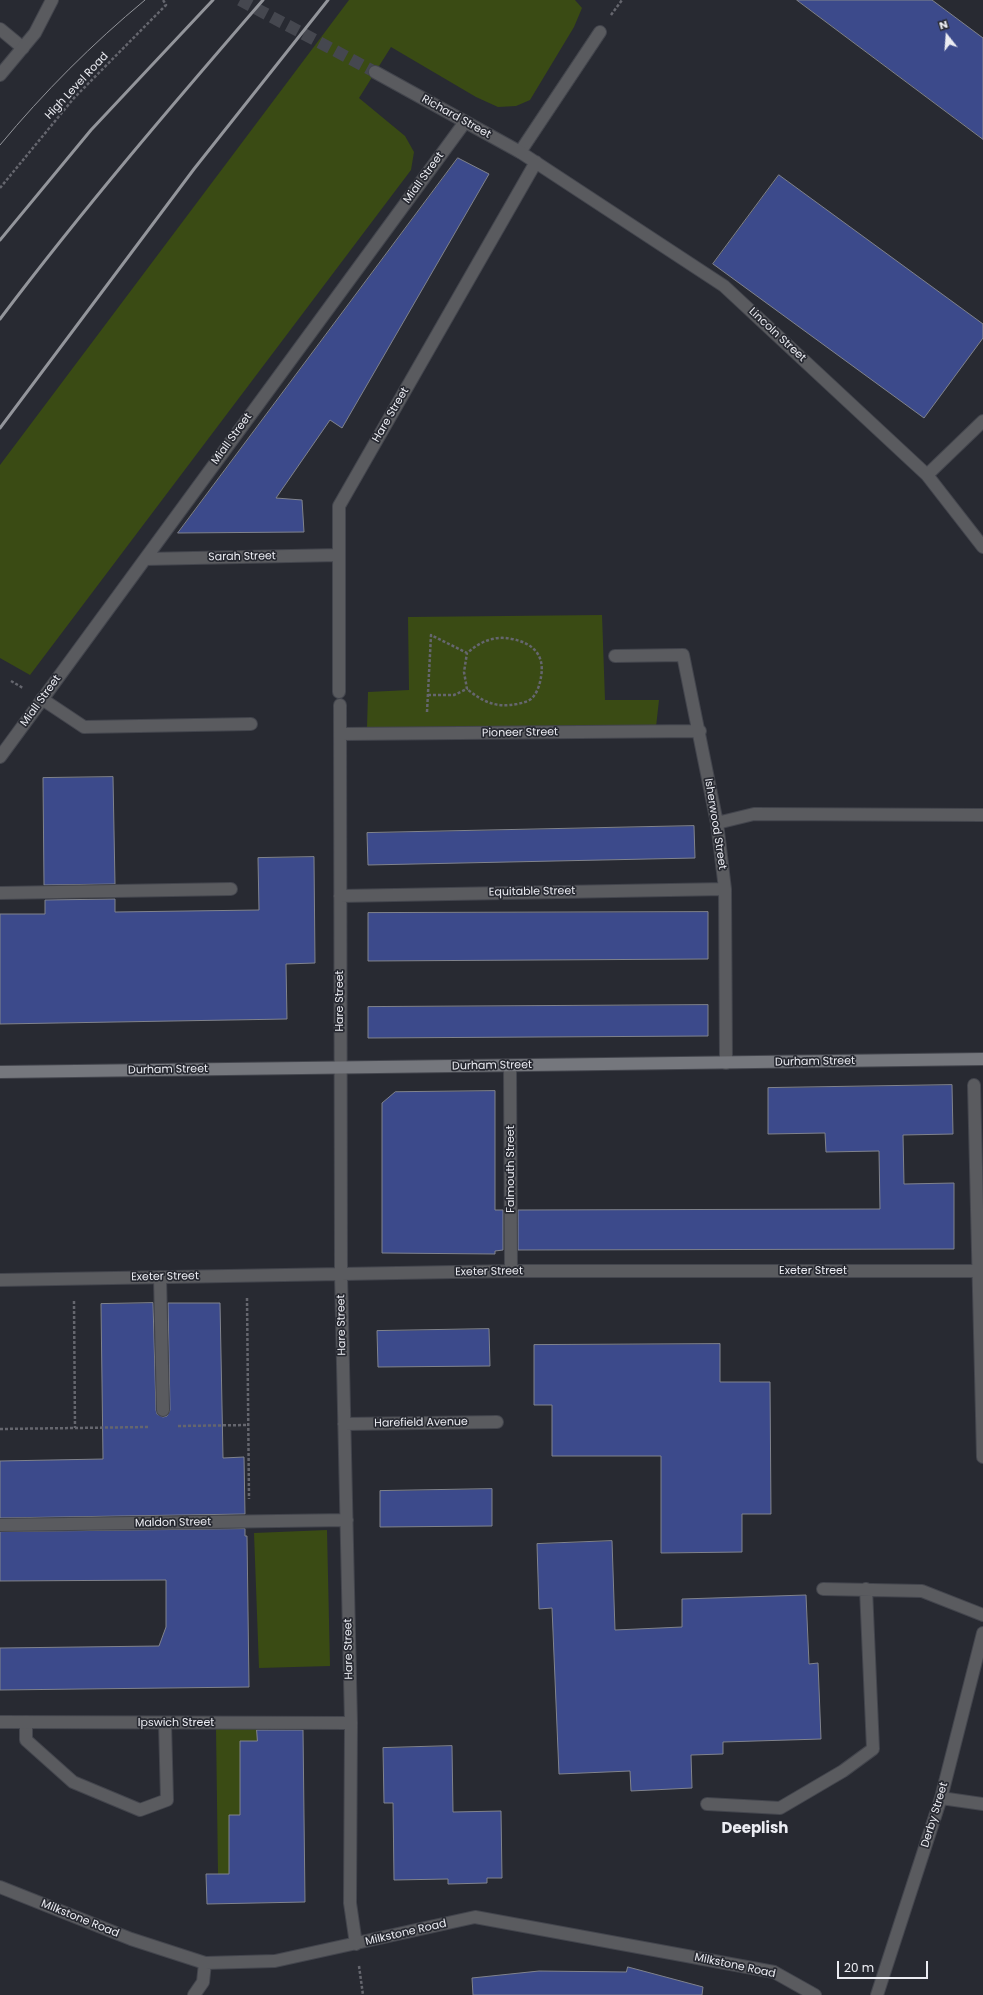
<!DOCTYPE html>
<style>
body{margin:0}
#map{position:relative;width:983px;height:1995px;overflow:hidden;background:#282a32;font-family:Poppins,sans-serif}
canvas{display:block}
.north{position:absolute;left:927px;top:16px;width:40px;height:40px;-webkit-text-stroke:3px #282a32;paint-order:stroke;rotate:343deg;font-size:11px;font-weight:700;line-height:16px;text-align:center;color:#ebecf2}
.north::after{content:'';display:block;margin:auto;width:14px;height:18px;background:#ebecf2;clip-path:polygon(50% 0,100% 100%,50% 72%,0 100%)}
.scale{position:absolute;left:837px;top:1961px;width:91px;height:18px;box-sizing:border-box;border:2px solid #ebecf2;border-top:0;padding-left:5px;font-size:12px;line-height:14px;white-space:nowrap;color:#ebecf2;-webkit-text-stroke:3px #282a32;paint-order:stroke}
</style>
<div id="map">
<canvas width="983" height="1995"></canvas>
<div class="north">N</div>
<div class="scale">20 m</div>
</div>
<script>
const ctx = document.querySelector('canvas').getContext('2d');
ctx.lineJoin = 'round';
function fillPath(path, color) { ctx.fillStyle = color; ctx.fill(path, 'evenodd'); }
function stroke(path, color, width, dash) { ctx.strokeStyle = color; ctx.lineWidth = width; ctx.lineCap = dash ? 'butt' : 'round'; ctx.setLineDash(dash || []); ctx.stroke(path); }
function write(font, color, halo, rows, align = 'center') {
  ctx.font = font + ' Poppins,sans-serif'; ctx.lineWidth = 3.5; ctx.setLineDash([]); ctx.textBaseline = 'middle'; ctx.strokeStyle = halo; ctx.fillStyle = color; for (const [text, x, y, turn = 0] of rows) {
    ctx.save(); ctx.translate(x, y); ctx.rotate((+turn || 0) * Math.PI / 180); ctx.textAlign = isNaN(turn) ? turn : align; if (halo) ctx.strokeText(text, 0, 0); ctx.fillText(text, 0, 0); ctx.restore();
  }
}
const green = new Path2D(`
 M 349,0 L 575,0 L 582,8 L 574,27 L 530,100 L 516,106 L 498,107 L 476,97 L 391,47 L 359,98 L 405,136 L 414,152 L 411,170 L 30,675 L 0,658 L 0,465 Z
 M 602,615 L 605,700 L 659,700 L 656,727 L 367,728 L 368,692 L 409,690 L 408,617 Z
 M 327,1530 L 330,1666 L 259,1668 L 254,1533 Z
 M 257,1727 L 257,1741 L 240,1741 L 240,1815 L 229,1845 L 229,1861 L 259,1874 L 218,1874 L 216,1728 Z`);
const building = new Path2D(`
 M 797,0 L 932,0 L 983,38 L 983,139 Z
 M 458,158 L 489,174 L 342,428 L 330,420 L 276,498 L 302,500 L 304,532 L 178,533 Z
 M 779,175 L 983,324 L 983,338 L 924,418 L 713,264 Z
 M 113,777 L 115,884 L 44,885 L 43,778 Z
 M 694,826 L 695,858 L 368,865 L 367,833 Z
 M 314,857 L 315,963 L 286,964 L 287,1019 L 0,1024 L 0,914 L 45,914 L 45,900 L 115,899 L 115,912 L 259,910 L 258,858 Z
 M 708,912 L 708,959 L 368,961 L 368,913 Z
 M 708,1005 L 708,1036 L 368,1038 L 368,1007 Z
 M 952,1085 L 953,1134 L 903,1135 L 904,1184 L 954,1183 L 954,1249 L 518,1250 L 518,1210 L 880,1209 L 879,1151 L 826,1152 L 825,1133 L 768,1134 L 768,1088 Z
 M 495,1091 L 495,1210 L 503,1210 L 503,1250 L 495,1251 L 495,1254 L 382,1253 L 382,1103 L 395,1092 Z
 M 153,1303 L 156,1410 L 157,1414 L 163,1417 L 167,1416 L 170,1410 L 168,1303 L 220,1303 L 223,1458 L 244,1457 L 245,1514 L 0,1518 L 0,1461 L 103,1459 L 101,1304 Z
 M 489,1329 L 490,1366 L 378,1367 L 377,1331 Z
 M 720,1344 L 720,1382 L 770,1382 L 771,1514 L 742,1514 L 742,1552 L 661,1553 L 661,1456 L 552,1456 L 552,1405 L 534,1405 L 534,1345 Z
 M 492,1489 L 492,1526 L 380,1527 L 380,1491 Z
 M 245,1529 L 245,1536 L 247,1536 L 249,1687 L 0,1690 L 0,1648 L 159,1646 L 166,1627 L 166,1580 L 0,1581 L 0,1532 Z
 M 612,1541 L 615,1630 L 682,1627 L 682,1599 L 806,1595 L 809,1664 L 818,1663 L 821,1739 L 723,1742 L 723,1754 L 691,1755 L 692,1788 L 631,1791 L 630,1771 L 559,1774 L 552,1608 L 539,1609 L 537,1544 Z
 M 257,1730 L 303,1730 L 305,1902 L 207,1904 L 206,1874 L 229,1874 L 229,1815 L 240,1815 L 240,1741 L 257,1741 Z
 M 452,1746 L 453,1812 L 501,1811 L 502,1878 L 487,1878 L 487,1883 L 448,1884 L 448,1879 L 394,1880 L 393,1803 L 384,1803 L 383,1748 Z
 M 628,1967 L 703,1987 L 702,1995 L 473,1995 L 472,1978 L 539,1971 L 626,1972 Z`);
const streetTunnel = new Path2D(`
 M 240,0 L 375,72`);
const path = new Path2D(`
 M 611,15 L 622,0
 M 0,188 L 74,98 L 166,5 L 163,0
 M 11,681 L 23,688
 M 428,695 L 454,695 L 467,689 L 464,672 L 467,653
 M 427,712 L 431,635 L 467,653 C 480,642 494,635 512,639 C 533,643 545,655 541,677 C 540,684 537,694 531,699 C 527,702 522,703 517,704 C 496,708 483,702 467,689
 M 247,1298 L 249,1499
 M 74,1301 L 75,1428
 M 178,1426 L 247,1425
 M 0,1429 L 149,1427
 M 359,1966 L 363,1995`);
const lane = new Path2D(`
 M 0,29 L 23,48
 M 520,152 L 600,32
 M 42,699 L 84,727 L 251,724
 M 0,893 L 231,889
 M 160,1277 L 163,1410
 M 823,1589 L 922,1591 L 983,1615
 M 26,1722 L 26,1740 L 73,1782 L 140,1810 L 167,1800 L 165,1723
 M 707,1804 L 780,1808 L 843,1771 L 873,1749 L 866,1589`);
const street = new Path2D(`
 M 375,72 L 520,152 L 724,286 L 927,475 L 983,547
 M 0,75 L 35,33 L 52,0
 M 927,475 L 983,421
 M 145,559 L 339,555
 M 615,656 L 683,655 L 717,823 L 725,889 L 726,1063
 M 339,692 L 339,506 L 536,162
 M 340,705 L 341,1275 L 351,1723 L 350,1903 L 356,1944
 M 340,734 L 700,731
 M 0,757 L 465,122
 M 717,823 L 754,814 L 983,815
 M 340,896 L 725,889
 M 510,1066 L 511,1271
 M 974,1085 L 983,1457
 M 0,1280 L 511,1271 L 978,1271
 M 344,1424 L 497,1422
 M 0,1525 L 347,1520
 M 0,1722 L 351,1723
 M 941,1798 L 983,1804
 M 0,1887 L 131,1939 L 205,1963 L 275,1961 L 475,1917 L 774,1972 L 815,1995
 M 194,1995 L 203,1982 L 205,1963
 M 877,1995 L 941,1798 L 983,1633`);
const secondary = new Path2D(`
 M 0,1072 L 983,1059`);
const tram = new Path2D(`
 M 0,145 C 44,92 92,44 145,0`);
const rail = new Path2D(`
 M 0,240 L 91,130 L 213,0
 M 0,319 C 83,209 173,104 263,0
 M 0,428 L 194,169 L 328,0`);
const streetNames = [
 ["High Level Road",77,86,-47],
 ["Richard Street",456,117,29],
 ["Miall Street",424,178,-54],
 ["Lincoln Street",777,335,43],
 ["Hare Street",391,415,-60],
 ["Miall Street",232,439,-54],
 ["Sarah Street",242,557,-1],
 ["Miall Street",41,701,-54],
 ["Pioneer Street",520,733,-1],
 ["Isherwood Street",715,824,81],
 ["Equitable Street",532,892,-1],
 ["Hare Street",340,1001,-90],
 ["Durham Street",815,1062,-1],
 ["Durham Street",492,1066,-1],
 ["Durham Street",168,1070,-1],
 ["Falmouth Street",511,1169,-90],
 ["Exeter Street",813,1271],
 ["Exeter Street",489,1272,-1],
 ["Exeter Street",165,1277,-1],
 ["Hare Street",342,1325,-91],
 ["Harefield Avenue",421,1423,-1],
 ["Maldon Street",173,1523,-1],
 ["Hare Street",349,1649,-91],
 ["Ipswich Street",176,1723],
 ["Derby Street",935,1815,-73],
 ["Milkstone Road",80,1919,22],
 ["Milkstone Road",406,1933,-13],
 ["Milkstone Road",735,1966,12]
];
const districtNames = [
 ["Deeplish",755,1829]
];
fillPath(green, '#3a4b14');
fillPath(building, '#3c4a8b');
stroke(building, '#80838c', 1);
stroke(streetTunnel, '#45474f', 12, [12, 6]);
stroke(lane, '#43454d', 14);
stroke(street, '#43454d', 14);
stroke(secondary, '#43454d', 14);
stroke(path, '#65666e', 2.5, [3, 2]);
stroke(lane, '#5a5b5f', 12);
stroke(street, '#5a5b5f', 12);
stroke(secondary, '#75777d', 12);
stroke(tram, '#93959b', 1);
stroke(rail, '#93959b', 3);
write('11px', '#ebecf2', '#282a32', streetNames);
write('bold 15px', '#ebecf2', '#282a32', districtNames);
</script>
